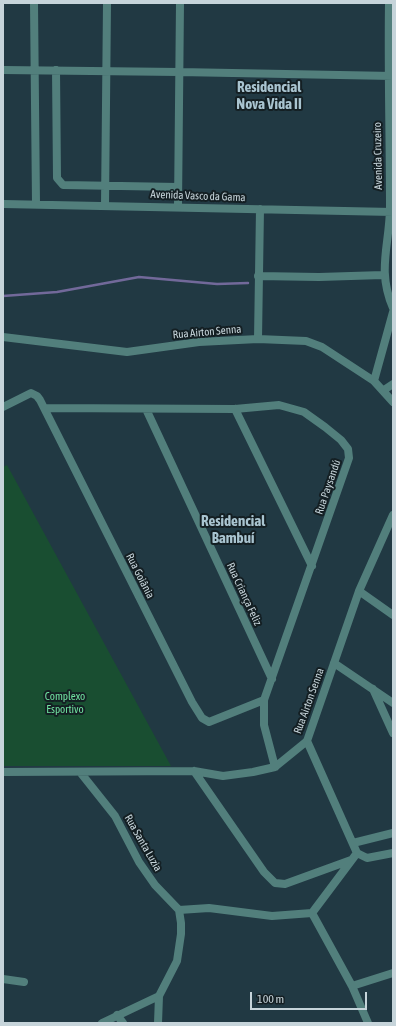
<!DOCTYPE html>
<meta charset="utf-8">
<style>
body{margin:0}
#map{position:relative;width:396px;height:1026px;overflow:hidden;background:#213943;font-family:"Asap Condensed",sans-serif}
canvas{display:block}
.frame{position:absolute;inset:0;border:4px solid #c6d4da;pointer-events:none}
.scale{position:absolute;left:250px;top:992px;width:117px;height:18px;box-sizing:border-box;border:2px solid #c6d4da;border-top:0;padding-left:5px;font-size:12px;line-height:14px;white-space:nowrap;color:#c6d4da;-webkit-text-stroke:3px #141f23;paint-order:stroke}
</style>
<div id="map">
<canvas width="396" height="1026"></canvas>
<div class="frame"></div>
<div class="scale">100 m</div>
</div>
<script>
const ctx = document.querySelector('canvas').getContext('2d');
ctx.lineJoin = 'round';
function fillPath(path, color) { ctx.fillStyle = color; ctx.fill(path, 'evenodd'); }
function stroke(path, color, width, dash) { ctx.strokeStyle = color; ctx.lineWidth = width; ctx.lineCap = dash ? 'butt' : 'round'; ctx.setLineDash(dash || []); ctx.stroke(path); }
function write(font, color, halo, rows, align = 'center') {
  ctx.font = font + ' "Asap Condensed",sans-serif'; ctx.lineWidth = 4; ctx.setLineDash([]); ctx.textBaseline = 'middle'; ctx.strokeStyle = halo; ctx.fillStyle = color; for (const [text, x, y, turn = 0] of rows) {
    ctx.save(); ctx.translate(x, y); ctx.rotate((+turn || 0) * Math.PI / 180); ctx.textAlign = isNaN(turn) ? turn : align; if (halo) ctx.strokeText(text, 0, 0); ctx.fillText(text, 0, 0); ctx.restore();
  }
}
const green = new Path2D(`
 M 7,465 L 171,766 L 3,766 L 3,467 Z`);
const stream = new Path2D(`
 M 3,296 L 57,292 L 139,277 L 217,284 L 248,283`);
const street = new Path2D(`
 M 34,3 L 36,204
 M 389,3 C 388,72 390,141 390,209 C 389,247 377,271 393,308
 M 3,70 L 179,72 L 393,76
 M 56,70 L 57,178 L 63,185 L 178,187
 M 3,204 L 393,212
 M 105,205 L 107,3
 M 178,206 L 180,3
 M 258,276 L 319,277 L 383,275
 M 3,337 L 127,352 L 199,342 L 258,339 L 306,341 L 322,347 L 374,381 L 393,402
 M 258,339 L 260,209
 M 374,381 L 393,312
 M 384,390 L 393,384
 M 3,407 L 31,393 L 37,396 L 40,400 L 192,702 L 202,718 L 209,722 L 264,700
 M 45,408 L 235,409 L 279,405 L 304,412 L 325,427 L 341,440 L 348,449 L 349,458 L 264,700 L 264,725 L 275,767
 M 146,409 L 272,679
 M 235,409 L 312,566
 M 359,591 L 393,615
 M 334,663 L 393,703
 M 373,689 L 393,733
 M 307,741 L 357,853 L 367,858 L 393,853
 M 194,771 L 264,872 L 275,883 L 285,884 L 351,860
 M 3,772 L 194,771 L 223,776 L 253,772 L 275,767 L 307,741 L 359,591 L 393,515
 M 80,772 L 115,816 L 139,862 L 155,885 L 179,910 L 181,923 L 181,934 L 177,961 L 159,996 L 102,1023
 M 353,843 L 393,833
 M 179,910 L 209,908 L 272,916 L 312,913 L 357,853
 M 312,913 L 352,986 L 368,1023
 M 3,979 L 24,982
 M 352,986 L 393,973
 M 117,1015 L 123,1023
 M 158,1023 L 159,996`);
const streetNames = [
 ["Avenida Cruzeiro",378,156,-91],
 ["Avenida Vasco da Gama",198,196,2],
 ["Rua Airton Senna",207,332,-5],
 ["Rua Paysandú",328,487,-71],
 ["Rua Goiânia",140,576,63],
 ["Rua Criança Feliz",244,594,65],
 ["Rua Airton Senna",309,701,-70],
 ["Rua Santa Luzia",143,843,60]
];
const parkNames = [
 ["Complexo",65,697],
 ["Esportivo",65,710]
];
const districtNames = [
 ["Residencial",269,87],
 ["Nova Vida II",269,104],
 ["Residencial",233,521],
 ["Bambuí",233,538]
];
fillPath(green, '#194e31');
stroke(stream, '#72699a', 2.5);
stroke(street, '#527f7c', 8);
write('11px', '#c6d4da', '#141f23', streetNames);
write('11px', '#71e2a1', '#141f23', parkNames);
write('bold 15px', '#a9c4d0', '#141f23', districtNames);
</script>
